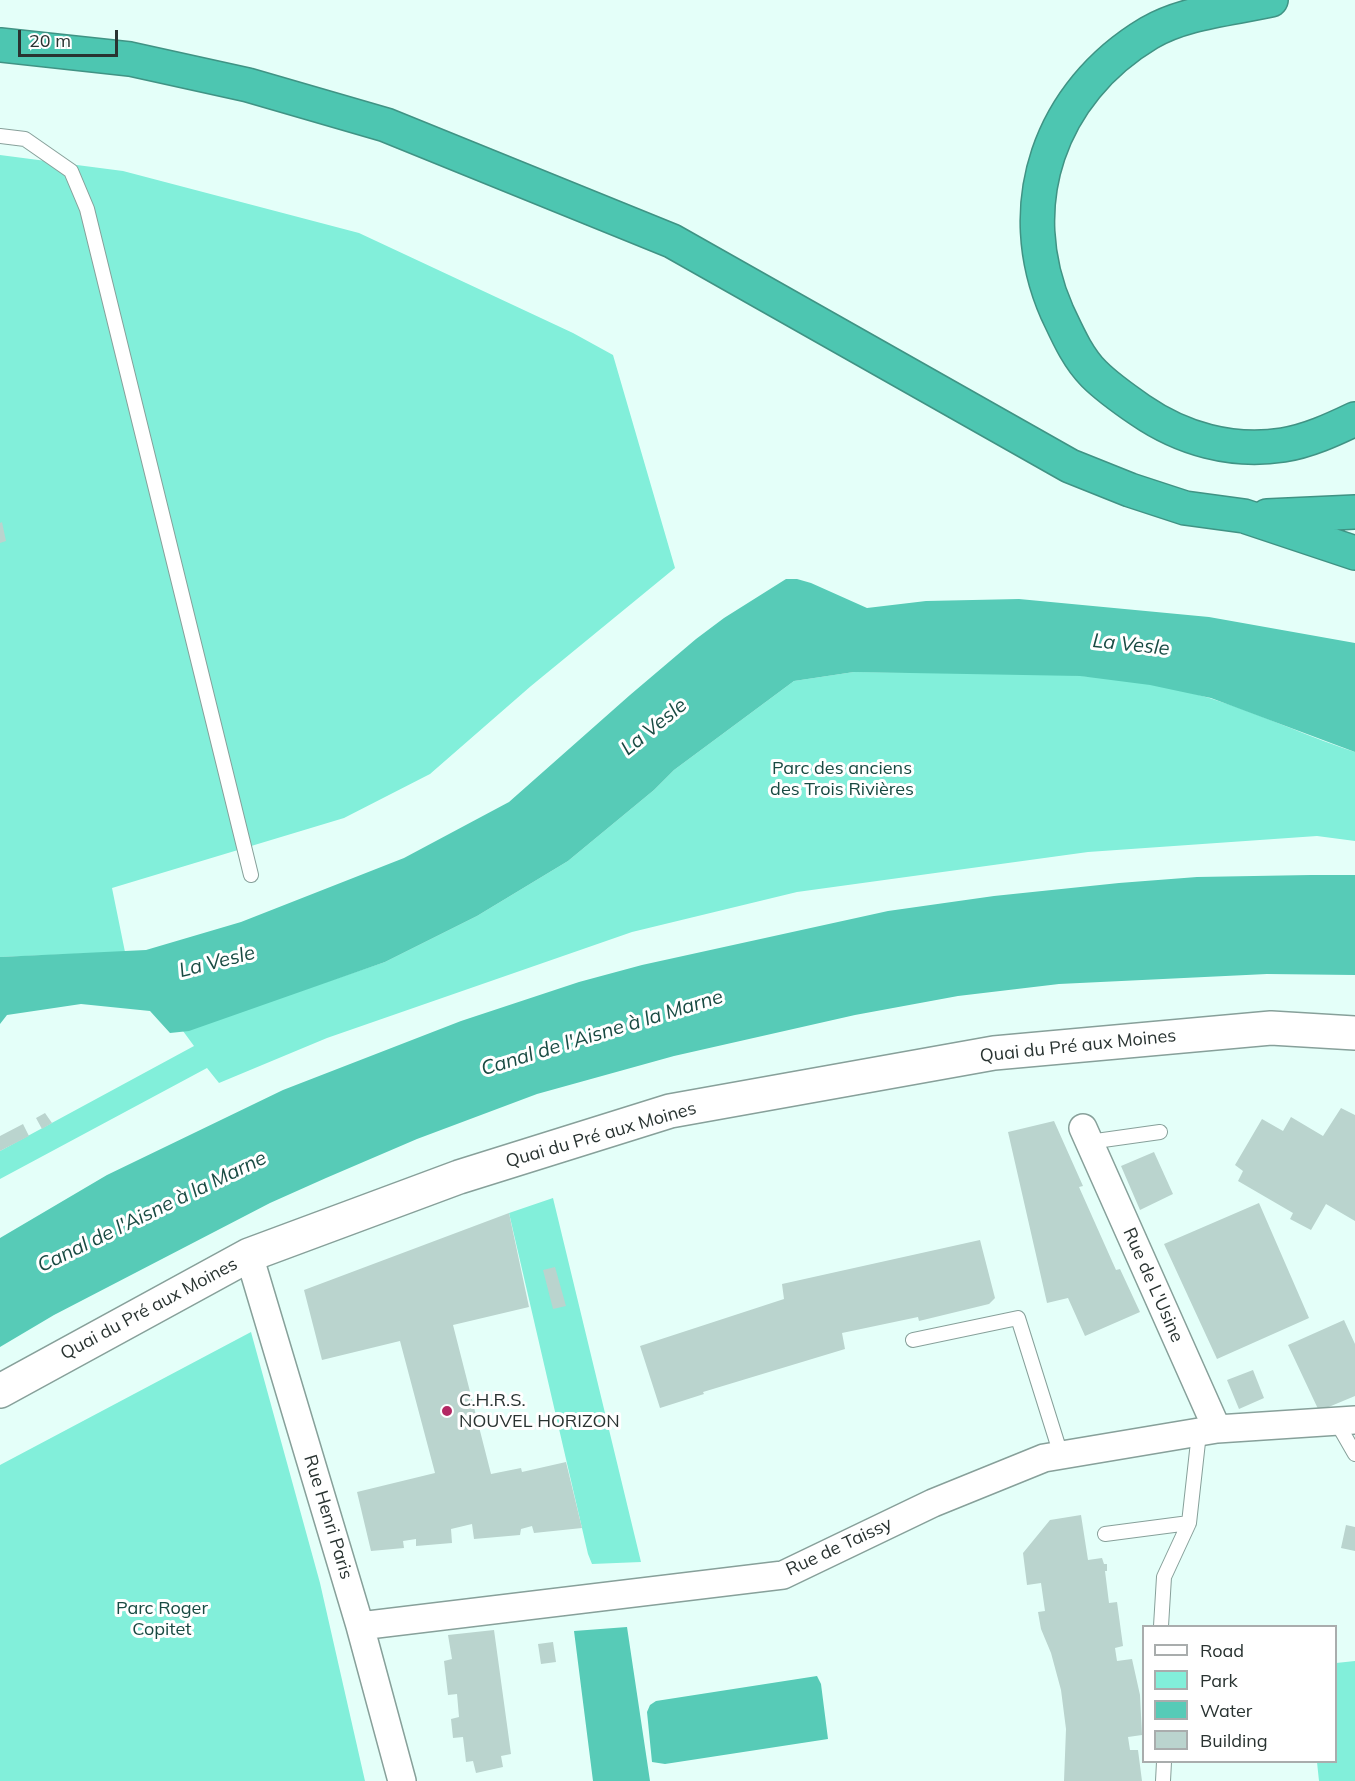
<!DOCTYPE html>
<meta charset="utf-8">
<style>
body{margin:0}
#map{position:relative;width:1355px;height:1781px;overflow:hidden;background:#e4fff9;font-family:Mulish,sans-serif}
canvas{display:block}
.legend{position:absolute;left:1142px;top:1625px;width:195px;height:138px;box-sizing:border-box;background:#fff;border:2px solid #a9adad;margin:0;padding:8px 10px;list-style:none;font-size:18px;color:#293331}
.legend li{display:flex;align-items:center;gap:12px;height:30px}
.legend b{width:30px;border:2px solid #a9adad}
.scale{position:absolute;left:18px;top:30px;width:100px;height:27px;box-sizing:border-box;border:3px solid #293331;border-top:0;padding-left:8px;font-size:18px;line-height:21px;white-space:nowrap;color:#293331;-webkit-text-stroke:4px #fff;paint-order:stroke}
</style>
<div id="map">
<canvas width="1355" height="1781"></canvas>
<ul class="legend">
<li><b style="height:8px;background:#fff"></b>Road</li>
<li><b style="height:16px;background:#82efda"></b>Park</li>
<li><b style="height:16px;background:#57cbb7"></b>Water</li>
<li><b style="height:16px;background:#bad4ce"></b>Building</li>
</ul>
<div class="scale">20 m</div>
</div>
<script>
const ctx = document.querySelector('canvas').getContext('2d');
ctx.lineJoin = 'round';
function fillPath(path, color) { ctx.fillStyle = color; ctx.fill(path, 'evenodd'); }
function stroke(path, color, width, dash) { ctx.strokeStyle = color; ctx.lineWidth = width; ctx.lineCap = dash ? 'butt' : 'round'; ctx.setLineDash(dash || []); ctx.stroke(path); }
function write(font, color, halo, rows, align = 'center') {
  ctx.font = font + ' Mulish,sans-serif'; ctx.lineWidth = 6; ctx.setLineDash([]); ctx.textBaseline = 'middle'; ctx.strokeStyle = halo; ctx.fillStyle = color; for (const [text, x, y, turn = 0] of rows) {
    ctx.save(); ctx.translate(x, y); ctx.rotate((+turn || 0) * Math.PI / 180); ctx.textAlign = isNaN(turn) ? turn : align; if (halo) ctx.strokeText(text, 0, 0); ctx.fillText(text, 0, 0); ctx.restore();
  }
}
const green = new Path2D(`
 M 0,155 L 123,171 L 359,233 L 573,333 L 613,355 L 675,568 L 531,686 L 430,774 L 344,818 L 112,888 L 125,952 L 0,957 Z
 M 854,672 C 962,674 1082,666 1187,692 C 1245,706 1299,734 1355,752 L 1355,841 L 1317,836 L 1088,852 L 797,892 L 632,932 L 327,1038 L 219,1083 L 207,1068 L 0,1179 L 0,1151 L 194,1046 L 183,1031 L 385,962 L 477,916 L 568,861 L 654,790 L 674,770 L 794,681 Z
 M 553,1198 L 641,1562 L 592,1564 L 588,1554 L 509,1213 Z
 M 251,1332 L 320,1583 L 365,1781 L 0,1781 L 0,1465 Z
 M 1355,1661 L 1355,1781 L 1319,1781 L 1317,1762 L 1336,1762 L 1336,1663 Z`);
const water = new Path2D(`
 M 786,579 L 797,579 L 811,583 L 867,608 L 926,601 L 1019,599 L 1209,617 L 1355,643 L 1355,752 L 1211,698 L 1150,685 L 1080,676 L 854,672 L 794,681 L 674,770 L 654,790 L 568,861 L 477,916 L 385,962 L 189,1031 L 170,1033 L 150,1011 L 81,1004 L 7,1015 L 0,1024 L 0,957 L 146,950 L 241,922 L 404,858 L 509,802 L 630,695 L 696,639 L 724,618 Z
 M 1311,875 L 1355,875 L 1355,975 L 1267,974 L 1059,984 L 958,996 L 855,1015 L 674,1056 L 537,1094 L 417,1139 L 326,1178 L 270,1203 L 54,1315 L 0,1347 L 0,1238 L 107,1175 L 283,1090 L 461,1021 L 579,982 L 642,965 L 888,911 L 994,896 L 1119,883 L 1197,877 Z
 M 627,1627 L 650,1781 L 593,1781 L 574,1631 Z
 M 817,1676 L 821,1684 L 828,1739 L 665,1764 L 652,1762 L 647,1712 L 650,1705 L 656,1701 Z`);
const building = new Path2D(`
 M 2,522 L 6,541 L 0,543 L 0,523 Z
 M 1341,1108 L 1355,1115 L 1355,1221 L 1326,1204 L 1311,1230 L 1290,1219 L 1293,1213 L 1238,1181 L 1243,1171 L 1235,1165 L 1262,1119 L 1283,1131 L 1291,1117 L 1323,1136 Z
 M 45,1113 L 52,1123 L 42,1129 L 36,1118 Z
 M 1054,1121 L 1083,1186 L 1079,1187 L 1116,1270 L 1120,1269 L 1140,1312 L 1085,1336 L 1068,1298 L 1047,1303 L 1008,1132 Z
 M 23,1124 L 29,1136 L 0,1151 L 0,1136 Z
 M 1154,1152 L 1173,1194 L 1140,1210 L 1121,1166 Z
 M 1259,1203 L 1309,1318 L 1217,1359 L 1164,1244 Z
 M 509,1213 L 529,1307 L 453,1325 L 491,1474 L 521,1468 L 522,1472 L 566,1462 L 582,1528 L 534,1533 L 532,1526 L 521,1529 L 520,1535 L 474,1539 L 472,1524 L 451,1529 L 452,1543 L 416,1546 L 416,1539 L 403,1541 L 404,1548 L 371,1551 L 357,1492 L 435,1473 L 400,1341 L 322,1360 L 304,1290 Z
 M 980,1240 L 995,1298 L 989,1304 L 919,1321 L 918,1317 L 842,1333 L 845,1349 L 703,1392 L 704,1394 L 660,1408 L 640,1346 L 784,1299 L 782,1284 Z
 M 555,1267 L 566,1306 L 553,1309 L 543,1270 Z
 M 1344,1320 L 1355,1344 L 1355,1396 L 1319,1411 L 1288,1345 Z
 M 1253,1370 L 1264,1398 L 1239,1409 L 1227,1380 Z
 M 1081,1515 L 1088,1560 L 1102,1558 L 1104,1564 L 1107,1564 L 1107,1571 L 1105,1571 L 1109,1603 L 1117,1602 L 1123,1646 L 1115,1648 L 1117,1661 L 1132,1659 L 1140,1695 L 1142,1735 L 1128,1737 L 1130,1750 L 1138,1750 L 1142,1781 L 1064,1781 L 1066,1729 L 1061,1690 L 1051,1653 L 1041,1629 L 1038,1612 L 1045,1611 L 1041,1583 L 1027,1585 L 1023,1553 L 1050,1520 Z
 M 1346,1525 L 1355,1527 L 1355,1551 L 1341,1548 Z
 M 494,1630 L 511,1754 L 501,1756 L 503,1767 L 476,1773 L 473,1761 L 466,1762 L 463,1737 L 453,1738 L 451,1719 L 459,1717 L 457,1694 L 448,1695 L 444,1661 L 452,1659 L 448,1635 Z
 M 553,1642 L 556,1662 L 541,1664 L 538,1644 Z`);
const service = new Path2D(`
 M 0,136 L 25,139 L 71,171 L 87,209 L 251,875
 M 1089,1142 L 1160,1132
 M 913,1340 L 1018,1318 L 1061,1455
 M 1336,1421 L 1355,1454
 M 1105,1534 L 1189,1523
 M 1161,1626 L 1164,1577 L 1189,1523 L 1199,1433
 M 1163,1781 L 1164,1762`);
const minor = new Path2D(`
 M 1083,1128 L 1217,1429
 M 249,1255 L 360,1626 L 402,1781
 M 360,1626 L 783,1575 L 933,1503 L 1044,1458 L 1217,1429 L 1355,1420`);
const tertiary = new Path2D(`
 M 0,1391 L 249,1255 L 459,1177 L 670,1111 L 994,1053 L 1271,1028 L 1355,1033`);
const motorway = new Path2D(`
 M 1271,0 C 1231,9 1185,12 1149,33 C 1050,92 1010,205 1057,312 C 1067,333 1077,357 1094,374 C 1108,388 1124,399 1140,410 C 1182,439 1232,453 1283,445 C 1308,441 1332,430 1355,419
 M 0,45 L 130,59 L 248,85 L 386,125 L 672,241 L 1070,466 L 1130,490 L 1185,508 L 1244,516 L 1355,553
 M 1267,516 L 1355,512`);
const markers = [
 [447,1411,6,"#b32864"]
];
const parkNames = [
 ["Parc des anciens",842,769],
 ["des Trois Rivières",842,790],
 ["Parc Roger",162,1609],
 ["Copitet",162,1630]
];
const streetNames = [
 ["Quai du Pré aux Moines",1078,1046,-6],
 ["Quai du Pré aux Moines",601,1135,-16],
 ["Rue de L'Usine",1153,1285,66],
 ["Quai du Pré aux Moines",149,1309,-28],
 ["Rue Henri Paris",328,1517,73],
 ["Rue de Taissy",839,1547,-25]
];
const poiNames = [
 ["C.H.R.S.",459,1401],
 ["NOUVEL HORIZON",459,1422]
];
const waterNames = [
 ["La Vesle",1131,645,6],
 ["La Vesle",654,727,-39],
 ["La Vesle",217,962,-14],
 ["Canal de l'Aisne à la Marne",602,1033,-17],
 ["Canal de l'Aisne à la Marne",152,1212,-26]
];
fillPath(green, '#82efda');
fillPath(water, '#57cbb7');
fillPath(building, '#bad4ce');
stroke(service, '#87a09a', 16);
stroke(minor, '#87a09a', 30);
stroke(tertiary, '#87a09a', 36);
stroke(motorway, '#409384', 36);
stroke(service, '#fff', 14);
stroke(minor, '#fff', 27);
stroke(tertiary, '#fff', 33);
stroke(motorway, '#4dc6b1', 33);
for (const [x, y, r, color] of markers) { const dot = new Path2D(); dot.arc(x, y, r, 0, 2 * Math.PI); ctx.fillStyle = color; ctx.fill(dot); stroke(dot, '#fff', 2); }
write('18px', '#184a42', '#fff', parkNames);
write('18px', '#293331', '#fff', streetNames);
write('18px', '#293331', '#fff', poiNames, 'left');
write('italic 20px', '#194b43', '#fff', waterNames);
</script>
